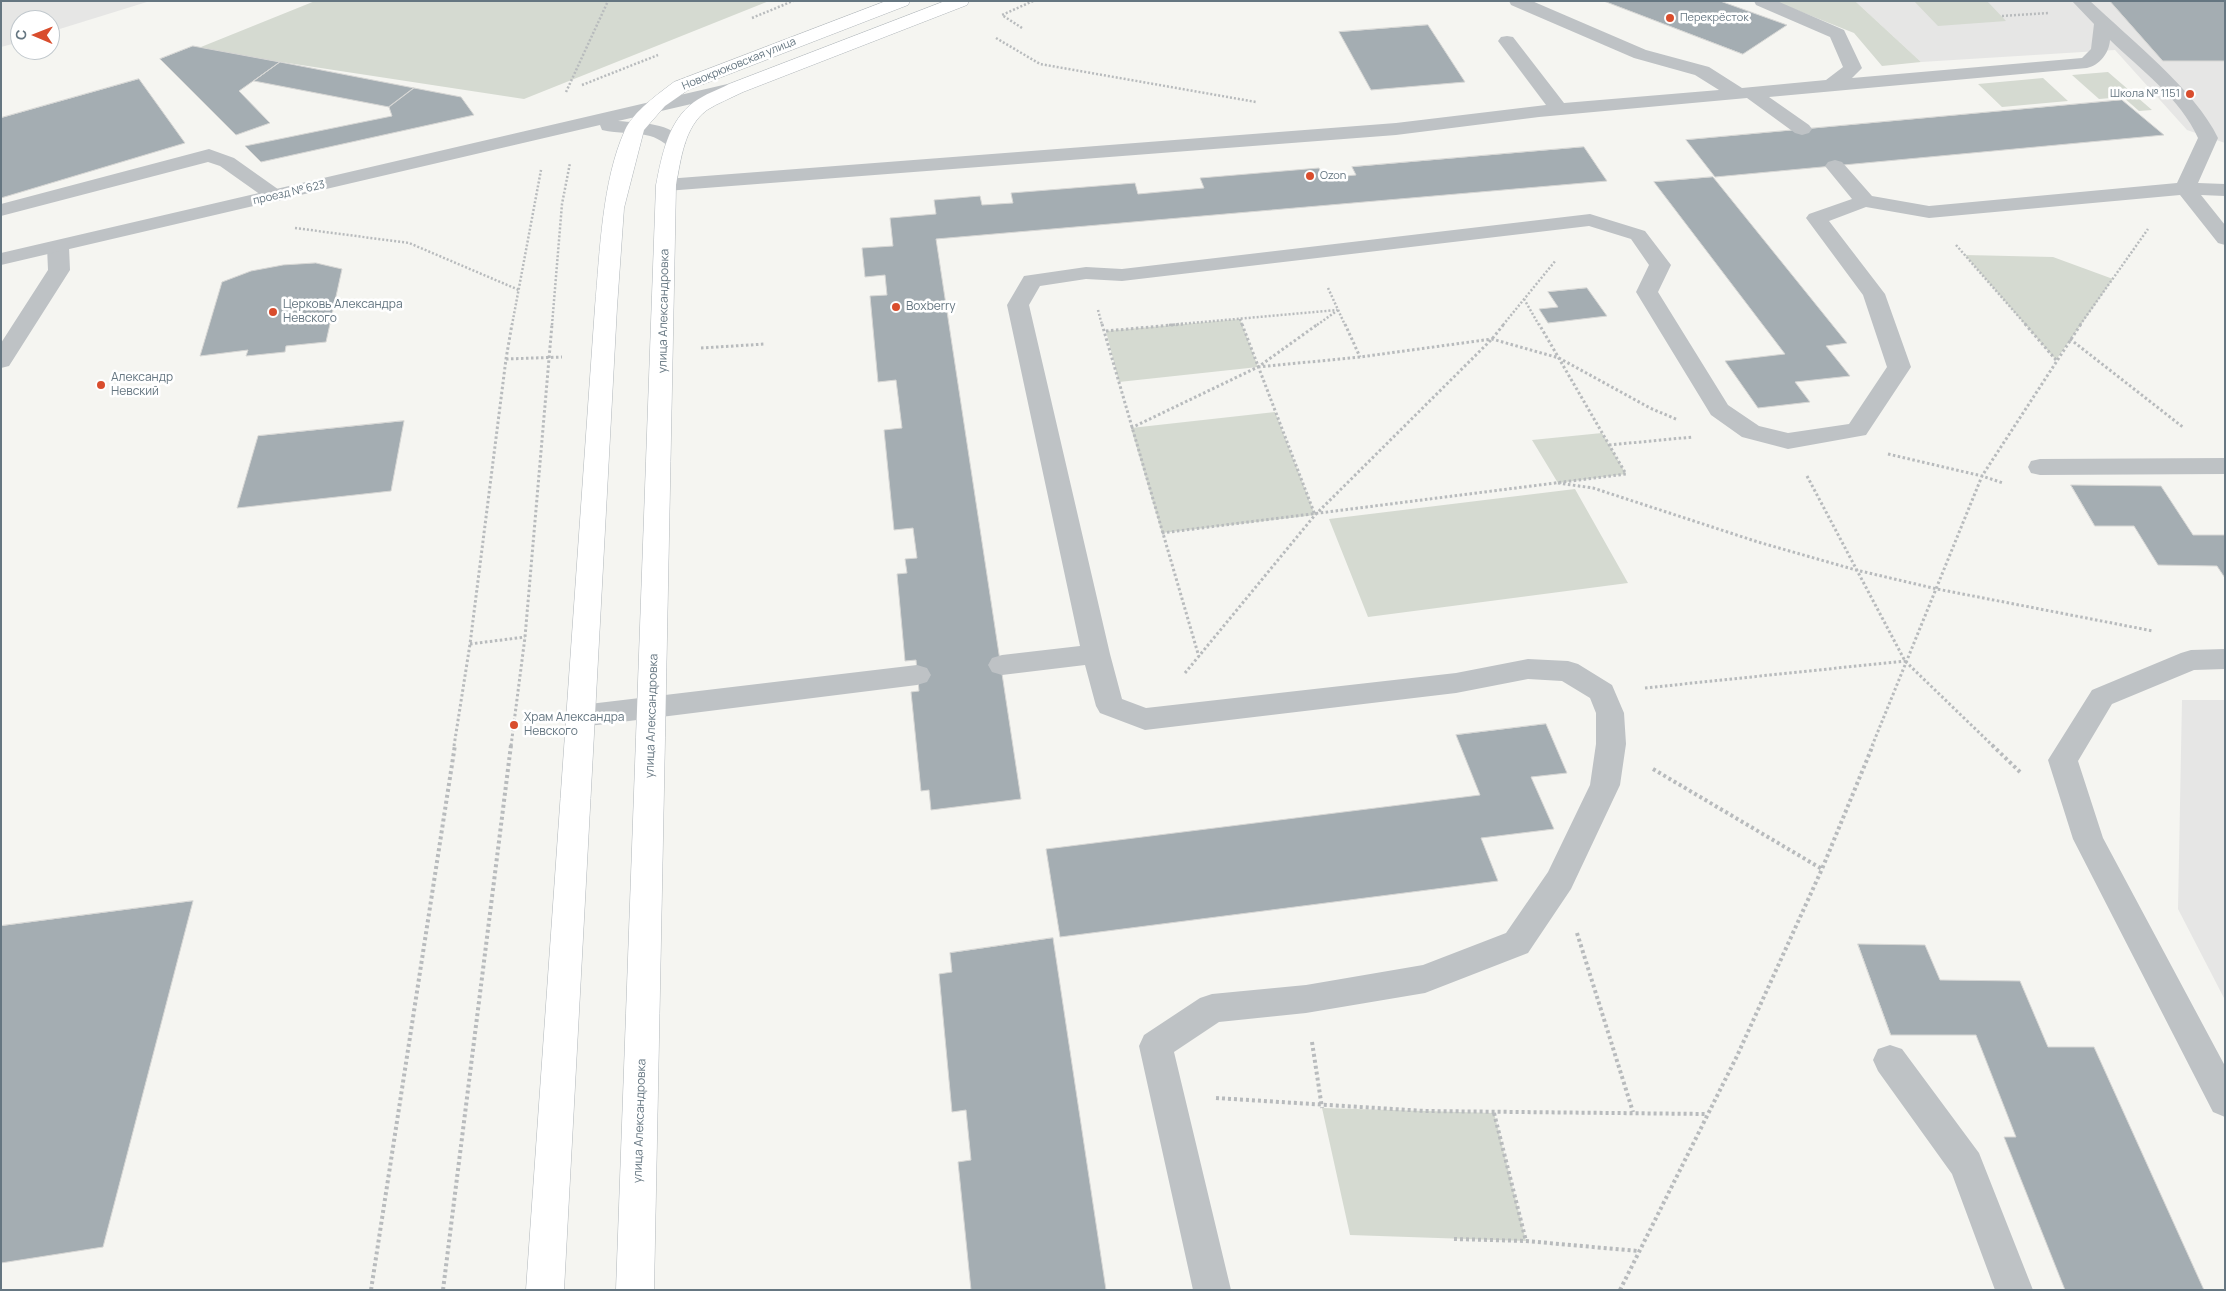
<!DOCTYPE html>
<meta charset="utf-8">
<style>
body{margin:0}
#map{position:relative;width:2226px;height:1291px;overflow:hidden;background:#f5f5f1;font-family:Manrope,sans-serif}
canvas{display:block}
.frame{position:absolute;inset:0;border:2px solid #657681;pointer-events:none}
.north{position:absolute;left:10px;top:10px;width:50px;height:50px;box-sizing:border-box;background:#fff;border:1px solid #c1c8cd;border-radius:50%;rotate:271deg;font-size:14px;font-weight:700;line-height:20px;text-align:center;color:#657681}
.north::after{content:'';display:block;margin:auto;width:18px;height:22px;background:#d94d2d;clip-path:polygon(50% 0,100% 100%,50% 72%,0 100%)}
</style>
<div id="map">
<canvas width="2226" height="1291"></canvas>
<div class="frame"></div>
<div class="north">С</div>
</div>
<script>
const ctx = document.querySelector('canvas').getContext('2d');
ctx.lineJoin = 'round';
function fillPath(path, color) { ctx.fillStyle = color; ctx.fill(path, 'evenodd'); }
function stroke(path, color, width, dash) { ctx.strokeStyle = color; ctx.lineWidth = width; ctx.lineCap = dash ? 'butt' : 'round'; ctx.setLineDash(dash || []); ctx.stroke(path); }
function write(font, color, halo, rows, align = 'center') {
  ctx.font = font + ' Manrope,sans-serif'; ctx.lineWidth = 5; ctx.setLineDash([]); ctx.textBaseline = 'middle'; ctx.strokeStyle = halo; ctx.fillStyle = color; for (const [text, x, y, turn = 0] of rows) {
    ctx.save(); ctx.translate(x, y); ctx.rotate((+turn || 0) * Math.PI / 180); ctx.textAlign = isNaN(turn) ? turn : align; if (halo) ctx.strokeText(text, 0, 0); ctx.fillText(text, 0, 0); ctx.restore();
  }
}
const built = new Path2D(`
 M 1,1 L 150,1 L 50,32 L 50,20 L 20,20 L 20,42 L 1,47 Z
 M 1855,1 L 2225,1 L 2225,143 L 2187,130 L 2115,50 L 1921,62 Z
 M 2182,700 L 2225,700 L 2225,1000 L 2178,909 Z`);
const green = new Path2D(`
 M 315,1 L 769,1 L 524,99 L 196,49 Z
 M 1774,1 L 1855,1 L 1921,62 L 1882,66 L 1854,33 Z
 M 1914,1 L 1987,1 L 2006,21 L 1938,26 Z
 M 2108,72 L 2152,110 L 2139,111 L 2123,97 L 2099,99 L 2072,75 Z
 M 2043,78 L 2068,101 L 2002,107 L 1978,84 Z
 M 1965,255 L 2053,257 L 2113,279 L 2056,360 Z
 M 1240,319 L 1258,367 L 1119,382 L 1106,331 Z
 M 1275,412 L 1315,515 L 1162,533 L 1131,428 Z
 M 1602,433 L 1626,474 L 1558,483 L 1532,440 Z
 M 1575,489 L 1628,583 L 1368,617 L 1329,519 Z
 M 1322,1108 L 1494,1113 L 1526,1241 L 1350,1235 Z`);
const building = new Path2D(`
 M 1604,1 L 1720,1 L 1787,25 L 1743,54 Z
 M 2110,1 L 2225,1 L 2225,61 L 2163,61 Z
 M 1428,25 L 1465,82 L 1371,90 L 1339,32 Z
 M 193,46 L 280,62 L 239,91 L 270,123 L 236,135 L 160,59 Z
 M 280,62 L 414,88 L 389,107 L 254,81 Z
 M 139,79 L 185,143 L 1,198 L 1,118 Z
 M 414,88 L 461,97 L 474,115 L 261,162 L 245,146 L 392,116 L 389,107 Z
 M 2122,100 L 2164,135 L 1715,177 L 1686,140 Z
 M 1584,147 L 1607,181 L 936,239 L 1021,799 L 931,810 L 929,790 L 921,791 L 911,692 L 919,691 L 916,660 L 905,661 L 897,574 L 907,573 L 905,559 L 917,558 L 913,528 L 894,530 L 884,430 L 902,428 L 896,380 L 878,382 L 870,296 L 887,295 L 885,275 L 865,277 L 862,248 L 893,246 L 890,218 L 936,214 L 934,200 L 980,196 L 982,205 L 1013,203 L 1011,193 L 1135,183 L 1138,194 L 1204,188 L 1200,178 L 1319,168 L 1323,178 L 1356,175 L 1352,167 Z
 M 1713,177 L 1847,343 L 1826,346 L 1850,376 L 1795,382 L 1810,402 L 1758,408 L 1725,361 L 1785,354 L 1654,182 Z
 M 316,263 L 342,269 L 326,342 L 286,346 L 285,352 L 246,356 L 248,350 L 200,356 L 222,282 L 251,271 L 283,265 Z
 M 1587,288 L 1607,316 L 1548,323 L 1539,309 L 1558,307 L 1548,292 Z
 M 404,421 L 391,491 L 237,508 L 258,436 Z
 M 2071,485 L 2161,486 L 2193,535 L 2225,535 L 2225,578 L 2217,566 L 2158,565 L 2134,526 L 2095,526 Z
 M 1546,724 L 1567,773 L 1531,777 L 1554,829 L 1481,838 L 1498,881 L 1060,937 L 1046,849 L 1480,795 L 1456,735 Z
 M 193,901 L 103,1247 L 1,1263 L 1,926 Z
 M 1053,938 L 1106,1290 L 971,1290 L 958,1162 L 971,1160 L 966,1110 L 952,1112 L 939,974 L 952,972 L 950,953 Z
 M 1858,944 L 1925,945 L 1940,980 L 2020,981 L 2048,1047 L 2094,1047 L 2204,1290 L 2065,1290 L 2004,1137 L 2016,1137 L 1976,1035 L 1891,1035 Z`);
const pathFar2 = new Path2D(`
 M 2002,16 L 2049,13
 M 752,18 L 793,1
 M 1022,28 L 1002,15 L 1033,1
 M 996,38 L 1040,64 L 1256,102
 M 582,85 L 658,55
 M 566,92 L 608,1
 M 295,228 L 409,243 L 519,290
 M 1956,245 L 2026,325
 M 1328,288 L 1345,325
 M 1524,299 L 1539,325
 M 1098,310 L 1102,325
 M 1240,319 L 1242,325
 M 512,325 L 541,170
 M 552,325 L 562,204 L 570,163
 M 1169,325 L 1337,310
 M 1317,325 L 1338,310
 M 1503,325 L 1556,260
 M 2080,325 L 2148,229`);
const pathFar1 = new Path2D(`
 M 1102,324 L 1199,657
 M 1242,324 L 1315,515
 M 1345,324 L 1360,357
 M 2025,324 L 2056,360
 M 1106,331 L 1183,324
 M 2070,339 L 2184,428
 M 701,348 L 765,344
 M 506,359 L 562,357
 M 1258,367 L 1360,357 L 1492,339 L 1559,358 L 1650,408 L 1678,420
 M 1131,428 L 1258,367 L 1318,324
 M 1609,445 L 1693,437
 M 1888,454 L 1982,476 L 2003,483
 M 1807,476 L 1905,661 L 1993,746
 M 1558,483 L 1593,488 L 1758,542 L 1856,570 L 1937,589 L 2153,631
 M 1162,533 L 1626,474 L 1539,324
 M 470,644 L 525,637
 M 1185,673 L 1315,515 L 1492,339 L 1504,324
 M 1645,688 L 1905,661
 M 454,746 L 470,644 L 506,359 L 512,324
 M 511,746 L 525,637 L 552,324
 M 1872,746 L 1982,476 L 2081,324`);
const path = new Path2D(`
 M 1992,745 L 2020,772
 M 1653,769 L 1822,869
 M 1577,933 L 1633,1112
 M 1312,1042 L 1322,1108
 M 1216,1098 L 1425,1111 L 1706,1114
 M 1494,1113 L 1526,1241
 M 1454,1239 L 1526,1241 L 1638,1251
 M 371,1290 L 455,745
 M 443,1290 L 511,745
 M 1620,1290 L 1737,1056 L 1822,869 L 1873,745`);
const service = new Path2D(`
 M 1509,1 L 1532,1 L 1646,50 L 1709,67 L 1742,88 L 1826,80 L 1843,67 L 1830,37 L 1756,5 L 1754,1 L 1777,1 L 1844,30 L 1862,68 L 1852,78 L 2082,58 L 2091,49 L 2094,24 L 2072,1 L 2090,1 C 2129,38 2196,91 2218,138 L 2198,183 L 2225,184 L 2225,196 L 2201,195 L 2225,225 L 2225,245 L 2218,243 L 2180,195 L 1929,218 L 1866,207 L 1829,221 L 1885,294 L 1911,367 L 1866,435 L 1788,449 L 1742,437 L 1711,415 L 1636,292 L 1649,265 L 1631,239 L 1589,226 L 1122,281 L 1086,279 L 1040,286 L 1029,305 L 1110,654 L 1122,699 L 1146,708 L 1456,673 L 1528,659 L 1568,661 L 1578,664 L 1612,685 L 1624,713 L 1626,744 L 1620,785 L 1571,889 L 1528,953 L 1425,993 L 1306,1013 L 1219,1022 L 1174,1052 L 1231,1290 L 1193,1290 L 1139,1046 L 1144,1035 L 1200,998 L 1212,994 L 1306,985 L 1423,965 L 1506,933 L 1548,872 L 1590,785 L 1596,744 L 1596,713 L 1590,698 L 1562,681 L 1528,679 L 1456,693 L 1145,730 L 1100,713 L 1096,706 L 1085,665 L 1002,675 L 992,672 L 988,665 L 992,658 L 1002,655 L 1080,646 L 1007,305 L 1024,276 L 1086,267 L 1122,269 L 1590,214 L 1645,231 L 1671,265 L 1658,292 L 1728,405 L 1759,426 L 1788,433 L 1849,424 L 1887,367 L 1863,295 L 1806,218 L 1809,214 L 1852,199 L 1825,166 L 1828,162 L 1835,160 L 1842,162 L 1872,196 L 1929,206 L 2177,183 L 2198,138 C 2181,99 2140,69 2110,40 C 2109,53 2100,65 2087,68 L 1769,97 L 1809,125 L 1812,129 L 1809,133 L 1802,135 L 1795,133 L 1747,98 L 1539,117 L 1396,135 L 666,191 L 659,189 L 656,185 L 659,181 L 666,179 L 1396,123 L 1546,105 L 1498,41 L 1501,37 L 1507,36 L 1513,37 L 1564,103 L 1719,90 L 1695,75 L 1634,58 L 1511,5 Z
 M 209,149 L 234,158 L 282,192 L 285,196 L 282,200 L 275,202 L 268,200 L 220,166 L 208,162 L 1,216 L 1,204 Z
 M 58,241 L 65,243 L 69,247 L 70,270 L 9,366 L 1,368 L 1,343 L 48,270 L 47,247 L 51,243 Z
 M 2225,458 L 2225,474 L 2040,475 L 2031,473 L 2028,467 L 2031,461 L 2040,459 Z
 M 2225,649 L 2225,669 L 2194,670 L 2112,704 L 2078,761 L 2103,838 L 2225,1066 L 2225,1117 L 2213,1112 L 2073,839 L 2048,760 L 2092,690 L 2181,653 L 2191,650 Z
 M 917,665 L 927,668 L 931,675 L 927,682 L 917,685 L 581,727 L 571,724 L 567,716 L 571,708 L 581,705 Z
 M 1890,1045 L 1902,1049 L 1979,1153 L 2033,1290 L 1995,1290 L 1952,1174 L 1878,1071 L 1873,1060 L 1878,1049 Z`);
const minor = new Path2D(`
 M 736,82 L 743,84 L 745,88 L 743,92 L 618,121 C 641,123 671,122 686,143 L 683,147 C 668,151 663,139 650,136 C 635,132 618,134 602,130 L 600,125 L 1,265 L 1,253 Z`);
const secondary = new Path2D(`
 M 886,1 L 910,1 L 908,5 L 688,90 L 665,106 L 644,130 L 624,208 L 617,307 L 564,1290 L 526,1290 L 595,307 C 600,251 602,181 625,130 C 634,111 658,94 674,82 Z
 M 945,1 L 969,1 L 967,5 L 743,92 C 731,98 718,103 707,110 C 684,127 681,159 676,185 L 654,1290 L 616,1290 L 656,185 C 662,155 668,121 694,102 C 705,94 718,90 729,84 Z`);
const markers = [
 [1670,18,5,"#d94d2d"],
 [2190,94,5,"#d94d2d"],
 [1310,176,5,"#d94d2d"],
 [896,307,5,"#d94d2d"],
 [273,312,5,"#d94d2d"],
 [101,385,5,"#d94d2d"],
 [514,725,5,"#d94d2d"]
];
const farPoinames = [
 ["Перекрёсток",1680,18],
 ["Школа № 1151",2180,94,"right"],
 ["Ozon",1320,176]
];
const farStreetnames = [
 ["Новокрюковская улица",739,64,-22],
 ["проезд № 623",289,193,-13]
];
const poiNames = [
 ["Церковь Александра",283,305],
 ["Невского",283,319],
 ["Boxberry",906,307],
 ["Александр",111,378],
 ["Невский",111,392],
 ["Храм Александра",524,718],
 ["Невского",524,732]
];
const streetNames = [
 ["улица Александровка",664,311,-89],
 ["улица Александровка",652,716,-88],
 ["улица Александровка",640,1121,-88]
];
fillPath(built, '#e6e6e5');
fillPath(green, '#d5dad1');
fillPath(building, '#a4adb2');
stroke(building, '#d6d6d4', 1);
stroke(secondary, '#b0b6ba', 1);
stroke(pathFar2, '#b8bbbd', 2.5, [2, 2]);
stroke(pathFar1, '#b8bbbd', 3, [2.5, 2.5]);
stroke(path, '#b8bbbd', 4, [3, 3]);
fillPath(service, '#bec2c5');
fillPath(minor, '#bec2c5');
fillPath(secondary, '#fff');
for (const [x, y, r, color] of markers) { const dot = new Path2D(); dot.arc(x, y, r, 0, 2 * Math.PI); ctx.fillStyle = color; ctx.fill(dot); stroke(dot, '#fff', 2); }
write('11px', '#657681', '#fff', farPoinames, 'left');
write('11px', '#657681', '#fff', farStreetnames);
write('12px', '#657681', '#fff', poiNames, 'left');
write('12px', '#657681', '#fff', streetNames);
</script>
